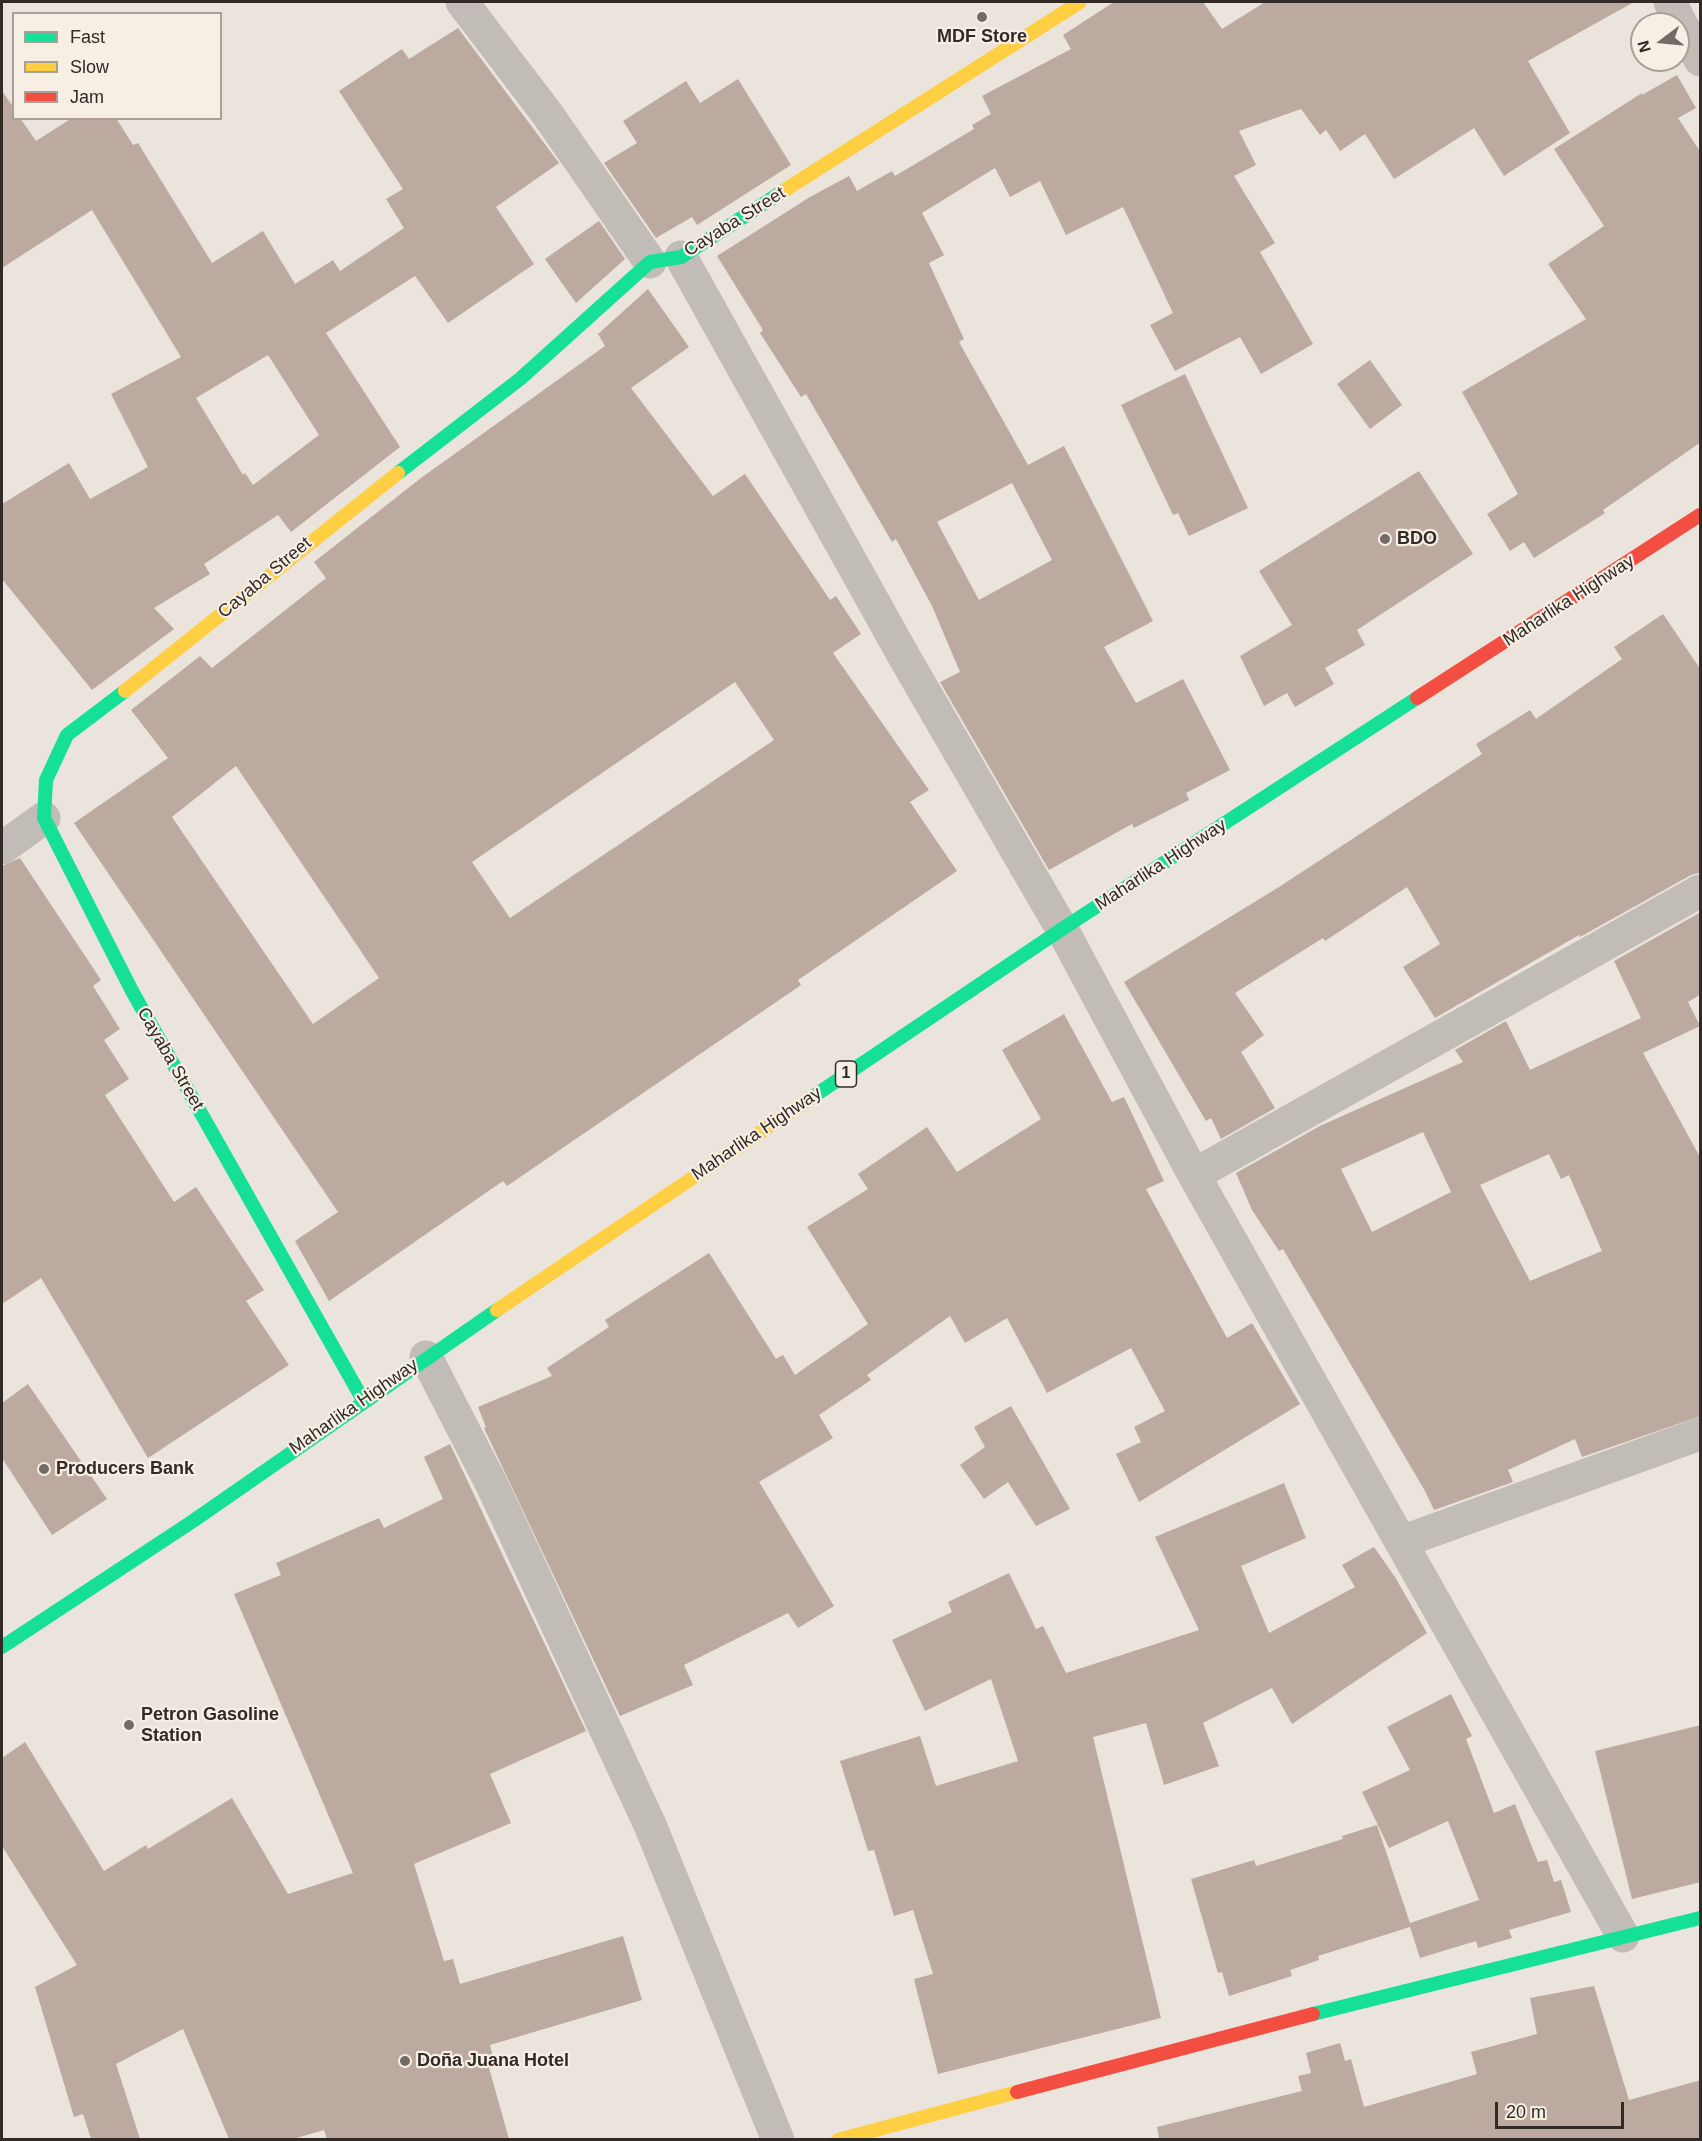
<!DOCTYPE html>
<meta charset="utf-8">
<style>
body{margin:0}
#map{position:relative;width:1702px;height:2141px;overflow:hidden;background:#eae4dd;font-family:Helvetica,sans-serif}
canvas{display:block}
.frame{position:absolute;inset:0;border:3px solid #322a26;pointer-events:none}
.legend{position:absolute;left:12px;top:12px;width:210px;height:108px;box-sizing:border-box;background:#f7eee4;border:2px solid #a8a098;margin:0;padding:8px 10px;list-style:none;font-size:18px;color:#322a26}
.legend li{display:flex;align-items:center;gap:12px;height:30px}
.legend b{width:30px;border:2px solid #a8a098}
.north{position:absolute;left:1630px;top:12px;width:60px;height:60px;box-sizing:border-box;background:#f7eee4;border:2px solid #a8a098;border-radius:50%;rotate:254deg;font-size:16px;font-weight:700;line-height:24px;text-align:center;color:#322a26}
.north::after{content:'';display:block;margin:auto;width:21px;height:27px;background:#726b66;clip-path:polygon(50% 0,100% 100%,50% 72%,0 100%)}
.scale{position:absolute;left:1495px;top:2102px;width:129px;height:27px;box-sizing:border-box;border:3px solid #322a26;border-top:0;padding-left:8px;font-size:18px;line-height:21px;white-space:nowrap;color:#322a26;-webkit-text-stroke:4px #f7eee4;paint-order:stroke}
</style>
<div id="map">
<canvas width="1702" height="2141"></canvas>
<div class="frame"></div>
<ul class="legend">
<li><b style="height:8px;background:#16e098"></b>Fast</li>
<li><b style="height:8px;background:#ffcf43"></b>Slow</li>
<li><b style="height:8px;background:#f24e42"></b>Jam</li>
</ul>
<div class="north">N</div>
<div class="scale">20 m</div>
</div>
<script>
const ctx = document.querySelector('canvas').getContext('2d');
ctx.lineJoin = 'round';
function fillPath(path, color) { ctx.fillStyle = color; ctx.fill(path, 'evenodd'); }
function stroke(path, color, width, dash) { ctx.strokeStyle = color; ctx.lineWidth = width; ctx.lineCap = dash ? 'butt' : 'round'; ctx.setLineDash(dash || []); ctx.stroke(path); }
function write(font, color, halo, rows, align = 'center') {
  ctx.font = font + ' Helvetica,sans-serif'; ctx.lineWidth = 4.5; ctx.setLineDash([]); ctx.textBaseline = 'middle'; ctx.strokeStyle = halo; ctx.fillStyle = color; for (const [text, x, y, turn = 0] of rows) {
    ctx.save(); ctx.translate(x, y); ctx.rotate((+turn || 0) * Math.PI / 180); ctx.textAlign = isNaN(turn) ? turn : align; if (halo) ctx.strokeText(text, 0, 0); ctx.fillText(text, 0, 0); ctx.restore();
  }
}
const building = new Path2D(`
 M 1114,2 L 1203,2 L 1222,29 L 1265,2 L 1634,2 L 1528,61 L 1570,133 L 1504,176 L 1474,128 L 1394,179 L 1365,134 L 1340,151 L 1326,130 L 1320,135 L 1301,109 L 1239,131 L 1256,165 L 1234,176 L 1275,243 L 1260,252 L 1313,344 L 1261,374 L 1240,337 L 1175,371 L 1150,325 L 1173,313 L 1123,207 L 1066,235 L 1040,181 L 1010,197 L 995,168 L 922,213 L 944,255 L 929,263 L 964,339 L 959,342 L 1028,465 L 1064,446 L 1153,621 L 1104,647 L 1136,703 L 1183,679 L 1230,770 L 1186,793 L 1189,800 L 1134,828 L 1132,824 L 1049,870 L 940,682 L 960,672 L 932,606 L 896,539 L 892,542 L 806,394 L 801,397 L 760,333 L 763,330 L 717,256 L 810,197 L 849,176 L 857,191 L 892,171 L 895,176 L 974,129 L 972,125 L 991,114 L 982,96 L 1071,49 L 1063,35 ZM 1012,483 L 1052,560 L 979,600 L 937,522 Z
 M 458,28 L 559,163 L 496,207 L 534,264 L 448,323 L 415,276 L 326,333 L 400,447 L 291,532 L 278,515 L 204,564 L 210,574 L 154,608 L 174,629 L 92,690 L 2,579 L 2,504 L 69,463 L 90,499 L 148,467 L 111,394 L 181,357 L 92,210 L 2,268 L 2,91 L 14,108 L 14,118 L 20,118 L 36,141 L 72,118 L 116,118 L 133,145 L 138,143 L 212,263 L 263,231 L 295,284 L 333,260 L 340,271 L 404,228 L 386,199 L 403,189 L 339,91 L 402,49 L 409,59 ZM 268,355 L 319,435 L 253,485 L 245,473 L 243,475 L 196,398 Z
 M 1677,75 L 1696,108 L 1678,118 L 1701,153 L 1701,442 L 1603,510 L 1605,513 L 1534,558 L 1524,542 L 1510,551 L 1487,514 L 1518,494 L 1462,392 L 1586,319 L 1548,264 L 1604,226 L 1554,149 L 1642,93 L 1642,95 Z
 M 738,79 L 791,165 L 697,225 L 692,217 L 656,238 L 604,163 L 637,143 L 623,121 L 686,81 L 700,103 Z
 M 599,221 L 625,259 L 576,303 L 545,259 Z
 M 648,289 L 689,347 L 631,388 L 713,496 L 745,474 L 830,600 L 836,596 L 861,634 L 833,653 L 929,790 L 910,802 L 957,871 L 798,980 L 801,985 L 507,1186 L 503,1181 L 329,1301 L 295,1241 L 338,1212 L 74,823 L 168,758 L 131,710 L 200,656 L 212,668 L 326,578 L 314,562 L 421,478 L 605,346 L 598,334 ZM 735,682 L 774,740 L 510,918 L 472,862 ZM 236,766 L 379,978 L 313,1024 L 172,817 Z
 M 1370,360 L 1402,405 L 1370,429 L 1337,384 Z
 M 1185,374 L 1248,508 L 1189,536 L 1178,513 L 1173,515 L 1121,405 Z
 M 1419,471 L 1473,554 L 1357,630 L 1365,645 L 1325,668 L 1334,684 L 1295,707 L 1287,693 L 1264,706 L 1240,656 L 1292,625 L 1259,571 Z
 M 1663,614 L 1701,670 L 1701,872 L 1691,875 L 1580,937 L 1579,935 L 1435,1018 L 1403,967 L 1440,944 L 1407,887 L 1325,941 L 1323,938 L 1235,993 L 1264,1035 L 1241,1052 L 1275,1108 L 1221,1139 L 1211,1118 L 1206,1121 L 1124,982 L 1279,887 L 1482,754 L 1476,744 L 1530,710 L 1536,719 L 1622,659 L 1614,647 Z
 M 20,858 L 101,980 L 93,986 L 120,1029 L 104,1040 L 129,1079 L 105,1095 L 174,1202 L 196,1187 L 264,1290 L 246,1301 L 289,1365 L 148,1458 L 41,1278 L 2,1304 L 2,866 Z
 M 1701,912 L 1701,994 L 1688,1002 L 1700,1026 L 1643,1053 L 1701,1159 L 1701,1416 L 1582,1457 L 1575,1439 L 1508,1470 L 1513,1482 L 1434,1510 L 1425,1491 L 1283,1249 L 1279,1251 L 1252,1210 L 1236,1173 L 1320,1126 L 1463,1062 L 1455,1050 L 1506,1021 L 1530,1070 L 1641,1018 L 1614,961 ZM 1423,1132 L 1451,1192 L 1372,1232 L 1341,1169 ZM 1549,1154 L 1561,1179 L 1569,1175 L 1602,1251 L 1530,1281 L 1480,1185 Z
 M 1064,1014 L 1112,1102 L 1124,1097 L 1164,1181 L 1146,1189 L 1227,1338 L 1252,1323 L 1300,1404 L 1139,1502 L 1116,1454 L 1141,1442 L 1134,1427 L 1165,1411 L 1131,1348 L 1047,1393 L 1007,1318 L 965,1343 L 950,1316 L 867,1375 L 871,1380 L 819,1415 L 833,1438 L 759,1482 L 834,1606 L 798,1628 L 788,1613 L 684,1665 L 693,1685 L 620,1716 L 484,1428 L 486,1427 L 478,1407 L 552,1376 L 547,1368 L 609,1327 L 605,1320 L 709,1253 L 776,1359 L 783,1355 L 795,1375 L 868,1324 L 807,1227 L 868,1189 L 858,1174 L 927,1127 L 957,1172 L 1041,1119 L 1002,1050 Z
 M 28,1384 L 107,1499 L 52,1535 L 2,1458 L 2,1403 Z
 M 1011,1406 L 1070,1509 L 1036,1526 L 1008,1482 L 984,1499 L 960,1465 L 985,1447 L 974,1427 Z
 M 450,1444 L 586,1731 L 490,1774 L 511,1823 L 414,1864 L 444,1961 L 453,1959 L 460,1984 L 623,1936 L 642,2000 L 490,2045 L 496,2067 L 489,2068 L 509,2139 L 327,2139 L 324,2130 L 293,2139 L 229,2139 L 183,2029 L 116,2064 L 140,2139 L 91,2139 L 83,2114 L 74,2117 L 35,1987 L 77,1965 L 2,1846 L 2,1758 L 25,1742 L 104,1871 L 146,1845 L 148,1849 L 232,1798 L 288,1894 L 353,1873 L 234,1594 L 281,1575 L 276,1563 L 379,1518 L 384,1528 L 443,1499 L 424,1457 Z
 M 1284,1483 L 1306,1538 L 1241,1566 L 1269,1633 L 1355,1587 L 1342,1565 L 1374,1547 L 1395,1577 L 1427,1633 L 1292,1724 L 1272,1688 L 1203,1723 L 1219,1766 L 1164,1785 L 1146,1723 L 1093,1737 L 1161,2018 L 938,2074 L 914,1979 L 933,1974 L 913,1910 L 894,1916 L 874,1850 L 868,1851 L 840,1761 L 920,1736 L 936,1786 L 1018,1761 L 991,1679 L 925,1711 L 892,1640 L 952,1612 L 948,1602 L 1009,1573 L 1036,1629 L 1043,1626 L 1066,1673 L 1199,1630 L 1155,1537 Z
 M 1451,1694 L 1472,1736 L 1466,1739 L 1494,1813 L 1515,1804 L 1538,1862 L 1547,1860 L 1554,1882 L 1561,1880 L 1571,1912 L 1509,1930 L 1512,1938 L 1478,1948 L 1476,1941 L 1420,1958 L 1410,1927 L 1318,1956 L 1319,1960 L 1290,1970 L 1292,1976 L 1229,1996 L 1222,1972 L 1218,1973 L 1191,1879 L 1254,1860 L 1256,1866 L 1343,1839 L 1342,1836 L 1377,1825 L 1410,1923 L 1479,1900 L 1448,1821 L 1389,1848 L 1362,1792 L 1410,1770 L 1387,1727 Z
 M 1701,1725 L 1701,1882 L 1632,1899 L 1595,1751 Z
 M 1594,1986 L 1629,2100 L 1701,2080 L 1701,2139 L 1159,2139 L 1157,2127 L 1302,2091 L 1298,2076 L 1311,2073 L 1306,2053 L 1340,2043 L 1345,2061 L 1351,2059 L 1364,2107 L 1477,2074 L 1471,2052 L 1537,2034 L 1530,1998 Z`);
const street = new Path2D(`
 M 462,2 L 548,115 L 650,262
 M 1670,2 L 1700,60
 M 681,257 L 906,660 L 1062,929 L 1194,1175 L 1623,1936
 M 2,848 L 44,818
 M 1194,1175 L 1700,891
 M 426,1357 L 493,1487 L 650,1825 L 778,2140
 M 1401,1542 L 1700,1434`);
const fast = new Path2D(`
 M 398,473 L 520,379 L 650,262 L 681,257 L 785,190
 M 125,691 L 67,735 L 46,780 L 44,818 L 132,991 L 363,1400
 M 811,1098 L 1062,929 L 1417,698
 M 2,1647 L 193,1521 L 497,1310
 M 1313,2014 L 1700,1918`);
const slow = new Path2D(`
 M 785,190 L 1080,2
 M 125,691 L 398,473
 M 497,1310 L 811,1098
 M 838,2140 L 1017,2092`);
const jam = new Path2D(`
 M 1417,698 L 1700,515
 M 1017,2092 L 1313,2014`);
const markers = [
 [982,17,6,"#726b66"],
 [1385,539,6,"#726b66"],
 [44,1469,6,"#726b66"],
 [129,1725,6,"#726b66"],
 [405,2061,6,"#726b66"]
];
const shields = [
 [846,1074,21]
];
const shieldNames = [
 ["1",846,1074]
];
const poiNames = [
 ["MDF Store",982,37,"center"],
 ["BDO",1397,539],
 ["Producers Bank",56,1469],
 ["Petron Gasoline",141,1715],
 ["Station",141,1736],
 ["Doña Juana Hotel",417,2061]
];
const streetNames = [
 ["Cayaba Street",735,222,-32],
 ["Cayaba Street",265,578,-40],
 ["Maharlika Highway",1569,601,-33],
 ["Maharlika Highway",1161,865,-33],
 ["Cayaba Street",170,1059,60],
 ["Maharlika Highway",757,1134,-34],
 ["Maharlika Highway",354,1407,-35]
];
fillPath(building, '#bca9a0');
stroke(street, '#c2bcb7', 33);
stroke(fast, '#16e098', 14);
stroke(slow, '#ffcf43', 14);
stroke(jam, '#f24e42', 14);
for (const [x, y, r, color] of markers) { const dot = new Path2D(); dot.arc(x, y, r, 0, 2 * Math.PI); ctx.fillStyle = color; ctx.fill(dot); stroke(dot, '#f7eee4', 2); }
for (const [x, y, w] of shields) { const box = new Path2D(); box.roundRect(x - w / 2, y - 13, w, 26, 4.5); ctx.fillStyle = '#f7eee4'; ctx.fill(box); stroke(box, '#322a26', 1.5); }
write('bold 16px', '#322a26', null, shieldNames);
write('bold 18px', '#322a26', '#f7eee4', poiNames, 'left');
write('18px', '#322a26', '#f7eee4', streetNames);
</script>
